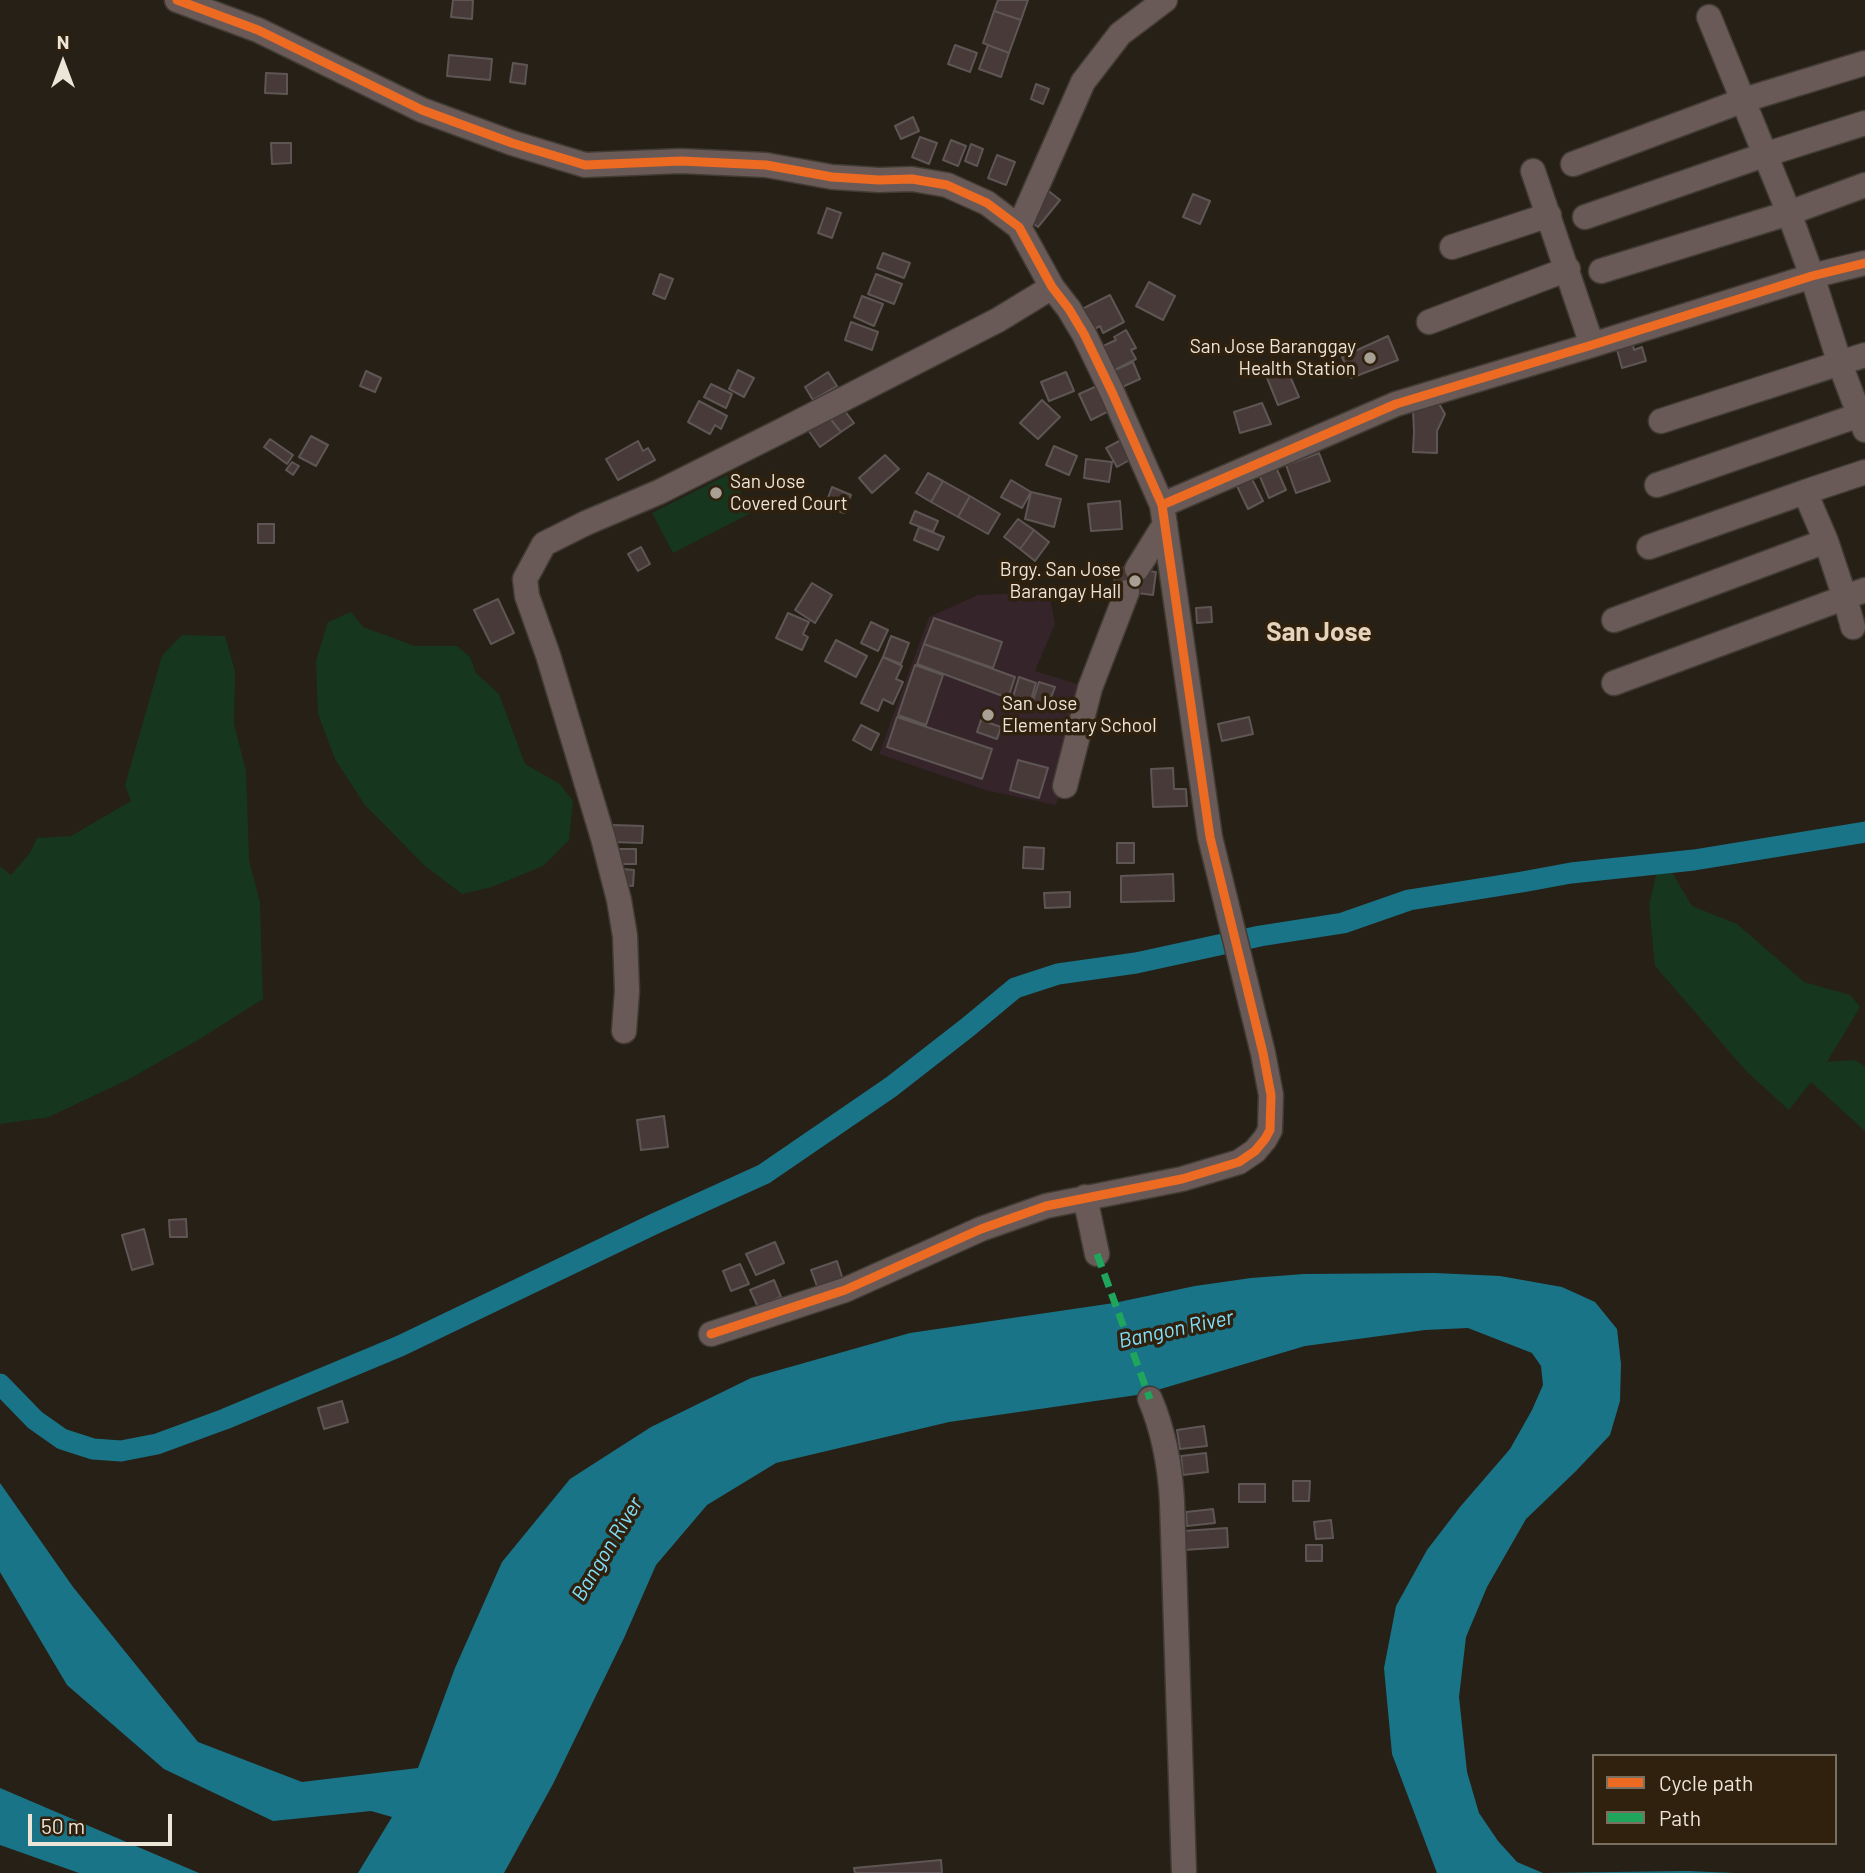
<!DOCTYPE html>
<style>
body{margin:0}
#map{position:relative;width:1865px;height:1873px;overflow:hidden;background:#272016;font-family:Barlow,sans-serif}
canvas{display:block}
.legend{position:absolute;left:1592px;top:1754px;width:245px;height:91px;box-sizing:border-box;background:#2f210e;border:2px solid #7b6f5f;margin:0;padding:9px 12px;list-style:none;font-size:21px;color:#eee5d9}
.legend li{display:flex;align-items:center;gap:14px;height:35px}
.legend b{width:35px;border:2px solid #7b6f5f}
.north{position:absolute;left:28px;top:28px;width:70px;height:70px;-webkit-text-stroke:5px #2f210e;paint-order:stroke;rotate:0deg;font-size:19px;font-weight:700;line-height:28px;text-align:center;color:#eee5d9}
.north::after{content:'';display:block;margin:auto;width:24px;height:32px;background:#eee5d9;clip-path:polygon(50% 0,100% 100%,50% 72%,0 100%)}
.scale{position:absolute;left:28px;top:1814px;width:144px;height:32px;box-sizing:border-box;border:4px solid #eee5d9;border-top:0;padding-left:9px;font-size:21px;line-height:24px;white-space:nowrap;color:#eee5d9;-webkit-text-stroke:5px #2f210e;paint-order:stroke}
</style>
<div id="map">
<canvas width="1865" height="1873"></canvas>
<ul class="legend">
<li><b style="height:9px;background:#ed6a23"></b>Cycle path</li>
<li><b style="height:9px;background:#20a55d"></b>Path</li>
</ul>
<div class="north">N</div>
<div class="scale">50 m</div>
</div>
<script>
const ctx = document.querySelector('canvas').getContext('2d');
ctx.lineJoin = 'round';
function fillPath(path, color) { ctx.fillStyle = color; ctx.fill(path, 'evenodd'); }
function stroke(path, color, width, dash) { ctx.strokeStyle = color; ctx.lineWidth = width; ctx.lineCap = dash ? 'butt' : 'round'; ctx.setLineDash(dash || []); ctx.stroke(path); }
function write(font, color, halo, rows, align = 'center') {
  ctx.font = font + ' Barlow,sans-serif'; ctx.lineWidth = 7; ctx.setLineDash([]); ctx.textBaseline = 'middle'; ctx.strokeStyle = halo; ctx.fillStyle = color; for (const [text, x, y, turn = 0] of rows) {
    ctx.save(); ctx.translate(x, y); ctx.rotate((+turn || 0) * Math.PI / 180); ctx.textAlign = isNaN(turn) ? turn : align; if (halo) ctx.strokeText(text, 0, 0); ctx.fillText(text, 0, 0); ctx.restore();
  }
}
const education = new Path2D(`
 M 1049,592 L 1055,624 L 1035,671 L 1090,688 L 1065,786 L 1055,805 L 985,790 L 879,754 L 929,617 L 978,595 Z`);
const green = new Path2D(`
 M 731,473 L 751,513 L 673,553 L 652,513 Z
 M 351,612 L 363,627 L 415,646 L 457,646 L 470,657 L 476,673 L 499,694 L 525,764 L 560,784 L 573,801 L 569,840 L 543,866 L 492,887 L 462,894 L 425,866 L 364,804 L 335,759 L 318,714 L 316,661 L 328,622 Z
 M 182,635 L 225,636 L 235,671 L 234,724 L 246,771 L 249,860 L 260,903 L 263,999 L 198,1040 L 131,1078 L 49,1117 L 0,1124 L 0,866 L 11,875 L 30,853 L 37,838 L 71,836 L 131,801 L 125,785 L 162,656 Z
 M 1661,854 L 1692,906 L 1737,924 L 1804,982 L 1850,995 L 1860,1007 L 1827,1062 L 1854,1060 L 1865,1066 L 1865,1131 L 1811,1082 L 1789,1110 L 1747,1072 L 1655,966 L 1649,905 Z`);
const water = new Path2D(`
 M 1434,1273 L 1500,1276 L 1562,1287 L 1595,1302 L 1617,1329 L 1621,1364 L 1620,1401 L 1610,1435 L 1576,1471 L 1526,1519 L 1487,1587 L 1466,1637 L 1459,1697 L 1467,1772 L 1479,1813 L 1498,1841 L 1517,1862 L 1543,1873 L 1687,1871 L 1735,1873 L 1437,1873 L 1392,1754 L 1384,1668 L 1396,1606 L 1427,1550 L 1460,1507 L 1510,1449 L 1532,1410 L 1543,1385 L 1541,1366 L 1532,1353 L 1468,1328 L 1425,1330 L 1305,1346 L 1144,1394 L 949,1422 L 776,1463 L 707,1505 L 656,1565 L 624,1638 L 553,1784 L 504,1873 L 358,1873 L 392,1817 L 371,1811 L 273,1821 L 164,1769 L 67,1685 L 0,1572 L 0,1483 L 73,1587 L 198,1742 L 302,1782 L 418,1768 L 455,1668 L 502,1562 L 570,1479 L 651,1427 L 751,1378 L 910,1333 L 1114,1303 L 1195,1286 L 1251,1278 L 1304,1274 Z
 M 0,1788 L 199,1873 L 79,1873 L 0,1845 Z`);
const canal = new Path2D(`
 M 0,1384 L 35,1420 L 62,1439 L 93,1449 L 121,1451 L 157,1444 L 225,1419 L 400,1346 L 654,1224 L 764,1174 L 891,1087 L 968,1027 L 1015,988 L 1058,974 L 1136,963 L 1260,936 L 1343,923 L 1409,900 L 1522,882 L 1571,873 L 1694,860 L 1865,832`);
const building = new Path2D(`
 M 453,0 L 473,0 L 472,19 L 451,17 Z
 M 998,0 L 1028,0 L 1021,20 L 994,11 Z
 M 994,11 L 1021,20 L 1009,53 L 983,43 Z
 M 955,45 L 977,53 L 970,72 L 948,64 Z
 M 988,45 L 1009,53 L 1001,77 L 979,69 Z
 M 449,55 L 492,59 L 490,80 L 447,76 Z
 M 513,63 L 527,65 L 525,84 L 510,82 Z
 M 266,73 L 287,74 L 287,94 L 265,93 Z
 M 1036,84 L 1049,89 L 1043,104 L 1031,99 Z
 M 913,117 L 919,131 L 901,139 L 895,126 Z
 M 920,137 L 937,143 L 929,164 L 912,157 Z
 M 951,140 L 966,146 L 958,166 L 943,160 Z
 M 271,143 L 291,143 L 291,163 L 272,164 Z
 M 971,144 L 983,149 L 977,166 L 965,161 Z
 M 997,155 L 1015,162 L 1006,185 L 988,178 Z
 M 1046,189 L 1060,200 L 1038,227 L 1024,217 Z
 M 1193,194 L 1210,201 L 1200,224 L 1183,217 Z
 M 827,208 L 841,213 L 832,238 L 818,233 Z
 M 883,253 L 910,263 L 904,278 L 877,268 Z
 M 660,274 L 673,279 L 665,299 L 653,294 Z
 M 876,274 L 902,284 L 894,304 L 868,294 Z
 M 1149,282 L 1175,296 L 1163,320 L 1136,306 Z
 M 1110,295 L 1124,322 L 1103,333 L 1100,326 L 1089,332 L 1078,311 Z
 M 862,296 L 883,304 L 874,326 L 854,317 Z
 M 851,322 L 878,332 L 872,350 L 845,340 Z
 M 1126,330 L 1136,348 L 1131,350 L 1136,359 L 1113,371 L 1101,347 L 1116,340 L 1114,337 Z
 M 1388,336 L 1398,360 L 1351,378 L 1342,357 Z
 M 1632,341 L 1634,350 L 1642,347 L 1646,361 L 1622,368 L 1616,346 Z
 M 1283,360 L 1299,397 L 1278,405 L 1263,368 Z
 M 1133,362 L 1140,379 L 1122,387 L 1115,370 Z
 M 738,370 L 754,378 L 744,397 L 729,389 Z
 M 366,371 L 381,378 L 375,392 L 360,386 Z
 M 828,372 L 837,386 L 813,400 L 805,387 Z
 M 1066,372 L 1074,391 L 1049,401 L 1041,382 Z
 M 711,384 L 732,394 L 726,408 L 704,397 Z
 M 1097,386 L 1109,411 L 1091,420 L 1079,394 Z
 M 1042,400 L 1060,417 L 1038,439 L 1020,423 Z
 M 699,401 L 727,416 L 721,429 L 715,425 L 710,434 L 688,422 Z
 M 1438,402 L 1445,414 L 1437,431 L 1437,453 L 1413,452 L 1414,431 L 1413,411 Z
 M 1262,403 L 1271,424 L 1240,433 L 1234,412 Z
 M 841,406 L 854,423 L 841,432 L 828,416 Z
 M 828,416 L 841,432 L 820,447 L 808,430 Z
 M 311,436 L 328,445 L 316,466 L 299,457 Z
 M 270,439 L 293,455 L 287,464 L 264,447 Z
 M 1123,439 L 1133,458 L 1117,467 L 1106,448 Z
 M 638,441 L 643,451 L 648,448 L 655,460 L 618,480 L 606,459 Z
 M 1054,446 L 1077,456 L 1069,475 L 1046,465 Z
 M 1319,453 L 1330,481 L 1296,493 L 1286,465 Z
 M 885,455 L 899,469 L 872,493 L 859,478 Z
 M 1086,459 L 1112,462 L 1109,482 L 1084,478 Z
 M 292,462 L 299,466 L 293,475 L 286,470 Z
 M 1275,465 L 1286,490 L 1269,498 L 1258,472 Z
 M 928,473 L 943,481 L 931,502 L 916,493 Z
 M 1251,477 L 1263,501 L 1248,509 L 1236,484 Z
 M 1011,480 L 1031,492 L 1022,508 L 1001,497 Z
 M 943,481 L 970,496 L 958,517 L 931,502 Z
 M 832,487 L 851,495 L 844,513 L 825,506 Z
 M 1031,492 L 1061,499 L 1054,527 L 1025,519 Z
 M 970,496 L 1000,514 L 988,534 L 958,517 Z
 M 1120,501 L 1122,529 L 1091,531 L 1088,504 Z
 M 915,511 L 938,521 L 933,532 L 910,523 Z
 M 1018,519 L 1034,530 L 1020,549 L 1004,537 Z
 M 258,524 L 274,524 L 274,543 L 258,543 Z
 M 919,527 L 944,537 L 938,550 L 914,540 Z
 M 1034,530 L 1049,542 L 1035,561 L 1020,549 Z
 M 641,547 L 650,564 L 638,571 L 628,554 Z
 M 1116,567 L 1156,572 L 1153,595 L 1113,590 Z
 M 812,583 L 832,595 L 815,623 L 795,610 Z
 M 498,599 L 514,633 L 491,644 L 474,610 Z
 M 1211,607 L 1212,622 L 1197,623 L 1196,608 Z
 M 788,613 L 809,622 L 803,634 L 808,637 L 802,650 L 776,638 Z
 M 934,618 L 1002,642 L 993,668 L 924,644 Z
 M 871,622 L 888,630 L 878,651 L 861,643 Z
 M 891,636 L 909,643 L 901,664 L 883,657 Z
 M 836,640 L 867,656 L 856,677 L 825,661 Z
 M 924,644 L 1015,677 L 1008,698 L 917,664 Z
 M 883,657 L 902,666 L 896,679 L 903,682 L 893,704 L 883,699 L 878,711 L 861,703 Z
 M 915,665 L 943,675 L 926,725 L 898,715 Z
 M 1019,677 L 1036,683 L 1030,703 L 1013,697 Z
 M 1039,682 L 1055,687 L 1047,708 L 1032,703 Z
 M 897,717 L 992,749 L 982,779 L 887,747 Z
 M 1249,717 L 1253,734 L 1222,741 L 1218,724 Z
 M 981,720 L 1001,727 L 997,739 L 977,732 Z
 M 861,725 L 879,734 L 871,750 L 853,740 Z
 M 1018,760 L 1048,768 L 1039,798 L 1010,790 Z
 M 1173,768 L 1174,789 L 1186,789 L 1187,806 L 1153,807 L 1151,769 Z
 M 613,825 L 643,826 L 642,843 L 612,842 Z
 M 1117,843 L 1134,843 L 1134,863 L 1117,863 Z
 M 1024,847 L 1044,848 L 1043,869 L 1023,868 Z
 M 614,849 L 636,849 L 636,864 L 614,864 Z
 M 623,869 L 634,870 L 633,886 L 622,885 Z
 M 1173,874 L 1174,901 L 1121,902 L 1121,876 Z
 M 1070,892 L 1070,907 L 1045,908 L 1044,893 Z
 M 664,1116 L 668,1147 L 641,1150 L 637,1120 Z
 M 186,1219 L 187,1237 L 170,1237 L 169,1220 Z
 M 144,1229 L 153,1264 L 132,1270 L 122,1235 Z
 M 775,1242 L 784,1263 L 756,1275 L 746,1254 Z
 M 837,1261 L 843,1280 L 818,1289 L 811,1270 Z
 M 740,1264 L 749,1284 L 731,1291 L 723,1271 Z
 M 774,1280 L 781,1297 L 758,1307 L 750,1290 Z
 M 342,1401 L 348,1422 L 324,1429 L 318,1408 Z
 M 1204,1426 L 1207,1446 L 1180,1449 L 1177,1430 Z
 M 1206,1453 L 1208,1472 L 1183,1475 L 1181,1456 Z
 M 1293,1481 L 1310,1481 L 1309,1501 L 1293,1501 Z
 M 1239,1484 L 1265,1484 L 1265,1502 L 1239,1502 Z
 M 1213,1509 L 1215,1523 L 1187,1526 L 1186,1512 Z
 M 1331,1520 L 1333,1538 L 1316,1539 L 1314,1522 Z
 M 1227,1528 L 1228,1547 L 1184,1550 L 1183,1531 Z
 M 1306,1545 L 1322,1545 L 1322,1561 L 1306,1561 Z
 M 941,1860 L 942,1873 L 855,1873 L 854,1868 Z`);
const minor = new Path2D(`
 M 177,0 L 258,30 L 422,110 L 512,143 L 585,165 L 681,161 L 766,165 L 832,177 L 879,180 L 912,179 L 947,185 L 987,203 L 1019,227 L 1052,287 L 1069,309 L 1084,334 L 1112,392 L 1162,505
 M 1709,17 L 1789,213 L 1812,276 L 1840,364 L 1865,430
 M 1573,164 L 1744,100 L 1865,63
 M 1533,171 L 1592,345
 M 1585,217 L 1764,155 L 1865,123
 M 1019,227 L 1083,82 L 1120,34 L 1165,0
 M 1452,247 L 1549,215
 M 1601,271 L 1789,213 L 1865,185
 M 1429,322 L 1568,269
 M 1661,421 L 1865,355
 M 1657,485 L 1865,413
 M 1826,541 L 1845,598 L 1853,627
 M 1649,547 L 1805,492
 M 1137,569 L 1165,524
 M 1614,620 L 1826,541 L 1805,492 L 1865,472
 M 1614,683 L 1865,590
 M 1065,786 L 1090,688 L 1127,592
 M 624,1031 L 627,991 L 625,936 L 619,900 L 603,838 L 548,655 L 527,596 L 525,579 L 544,544 L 586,523 L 659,492 L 781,431 L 998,320 L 1052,287
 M 1085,1197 L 1097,1254
 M 711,1334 L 845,1290 L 981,1229 L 1046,1206 L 1182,1179 L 1239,1162 L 1255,1151 L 1265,1139 L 1270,1130 L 1271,1095 L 1263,1053 L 1210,837 L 1162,505 L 1396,404 L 1592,345 L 1812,276 L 1865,263
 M 1150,1399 C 1164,1432 1170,1466 1172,1501 L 1184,1873`);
const quiet = new Path2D(`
 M 1097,1254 L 1150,1399`);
const cycleway = new Path2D(`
 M 177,0 L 258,30 L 422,110 L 512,143 L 585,165 L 681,161 L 766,165 L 832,177 L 879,180 L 912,179 L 947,185 L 987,203 L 1019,227 L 1052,287 L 1069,309 L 1084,334 L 1112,392 L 1162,505
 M 711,1334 L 845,1290 L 981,1229 L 1046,1206 L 1182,1179 L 1239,1162 L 1255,1151 L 1265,1139 L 1270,1130 L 1271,1095 L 1263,1053 L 1210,837 L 1162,505 L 1396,404 L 1592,345 L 1812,276 L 1865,263`);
const markers = [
 [1370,358,7,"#a8a095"],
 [716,493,7,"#a8a095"],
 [1135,581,7,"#a8a095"],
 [988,715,7,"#a8a095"]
];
const poiNames = [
 ["San Jose Baranggay",1356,347],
 ["Health Station",1356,369],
 ["San Jose",730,482,"left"],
 ["Covered Court",730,504,"left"],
 ["Brgy. San Jose",1121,570],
 ["Barangay Hall",1121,592],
 ["San Jose",1002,704,"left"],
 ["Elementary School",1002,726,"left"]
];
const waterNames = [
 ["Bangon River",1176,1329,-12],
 ["Bangon River",607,1549,-59]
];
const districtNames = [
 ["San Jose",1319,632]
];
fillPath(education, '#35242a');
fillPath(green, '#16361d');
fillPath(water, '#1a7488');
stroke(canal, '#1a7488', 21);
fillPath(building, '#493a3a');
stroke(building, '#5e5654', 2);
stroke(minor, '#413b33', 27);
stroke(minor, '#695a57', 24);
stroke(quiet, '#20a55d', 7, [14, 7]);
stroke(cycleway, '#ed6a23', 9);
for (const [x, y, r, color] of markers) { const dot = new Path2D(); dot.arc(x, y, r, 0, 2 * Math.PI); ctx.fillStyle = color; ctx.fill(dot); stroke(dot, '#2f210e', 2.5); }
write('19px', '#eee5d9', '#2f210e', poiNames, 'right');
write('italic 21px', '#82e0fb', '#2f210e', waterNames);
write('bold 26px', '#e6d3bc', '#2f210e', districtNames);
</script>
